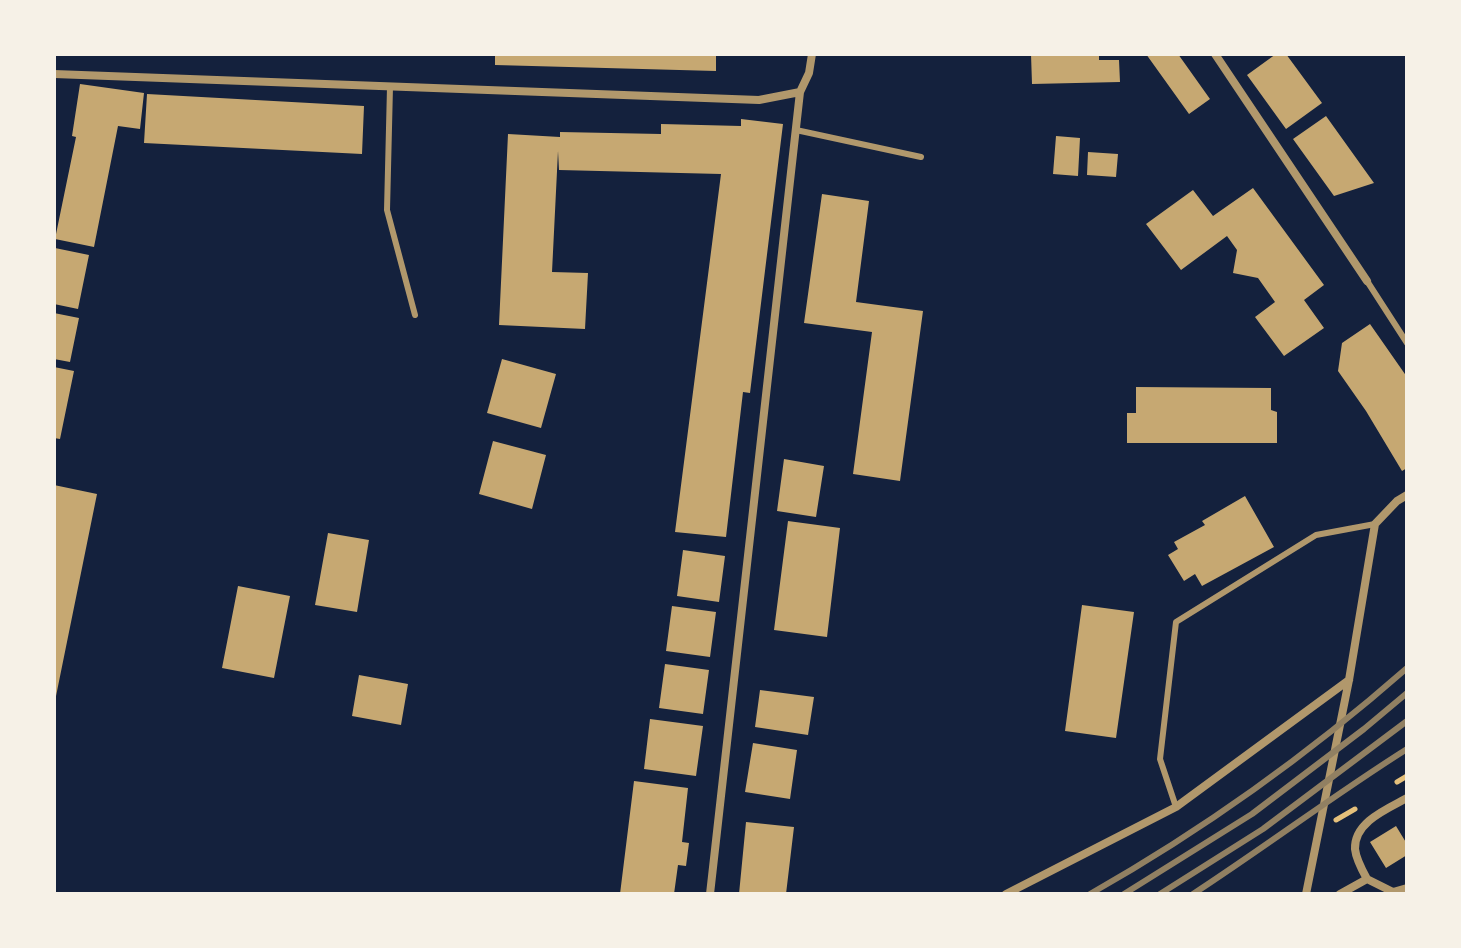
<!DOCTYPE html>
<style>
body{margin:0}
#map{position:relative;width:1461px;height:948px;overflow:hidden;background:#14213d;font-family:Literata,serif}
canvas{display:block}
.frame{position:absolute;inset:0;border:56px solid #f6f1e7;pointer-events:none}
</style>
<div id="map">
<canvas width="1461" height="948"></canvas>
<div class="frame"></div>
</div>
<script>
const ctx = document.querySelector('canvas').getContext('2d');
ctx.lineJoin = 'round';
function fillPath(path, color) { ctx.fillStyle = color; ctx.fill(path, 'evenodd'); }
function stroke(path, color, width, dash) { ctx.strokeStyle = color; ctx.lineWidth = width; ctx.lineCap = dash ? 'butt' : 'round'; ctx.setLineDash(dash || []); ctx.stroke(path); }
const building = new Path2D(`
 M 495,54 L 716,54 L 716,71 L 495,65 Z
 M 1031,54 L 1099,54 L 1099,60 L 1119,60 L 1120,82 L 1032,84 Z
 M 1146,54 L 1178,54 L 1210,99 L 1189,114 Z
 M 1276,54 L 1286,54 L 1322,103 L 1286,129 L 1247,75 Z
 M 80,84 L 144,93 L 140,129 L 118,126 L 94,247 L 55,239 L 76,137 L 72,136 Z
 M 147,94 L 364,106 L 362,154 L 144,143 Z
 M 1326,116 L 1374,183 L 1334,196 L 1293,139 Z
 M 741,119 L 783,124 L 750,393 L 743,392 L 726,537 L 675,532 L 721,174 L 559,170 L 558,151 L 552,272 L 588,273 L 585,329 L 499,325 L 508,134 L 560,137 L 560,132 L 661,134 L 661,124 L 741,126 Z
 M 1056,136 L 1080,138 L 1078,176 L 1053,174 Z
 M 1088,152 L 1118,154 L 1116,177 L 1087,175 Z
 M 1253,188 L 1324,285 L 1304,300 L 1324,328 L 1284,356 L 1255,317 L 1275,302 L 1258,278 L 1233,273 L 1237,250 L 1227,236 L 1181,270 L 1146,224 L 1193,190 L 1213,216 Z
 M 822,194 L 869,201 L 856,302 L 923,311 L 900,481 L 853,474 L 872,332 L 804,323 Z
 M 55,248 L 89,255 L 78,309 L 54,304 Z
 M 54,313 L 79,318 L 70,362 L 54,359 Z
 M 1370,324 L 1407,377 L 1407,468 L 1402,471 L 1366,411 L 1338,371 L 1342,343 Z
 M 502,359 L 556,374 L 541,428 L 487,413 Z
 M 54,367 L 74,371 L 60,439 L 54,438 Z
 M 1136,387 L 1271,388 L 1271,410 L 1277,412 L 1277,443 L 1127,443 L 1127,413 L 1136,413 Z
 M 493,441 L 546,455 L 532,509 L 479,494 Z
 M 784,459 L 824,466 L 816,517 L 777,511 Z
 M 54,485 L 97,494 L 55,701 L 54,701 Z
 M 1245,496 L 1274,547 L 1202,586 L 1195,574 L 1184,581 L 1168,555 L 1178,549 L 1174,542 L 1205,525 L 1202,521 Z
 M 788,521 L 840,528 L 827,637 L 774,630 Z
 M 328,533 L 369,540 L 357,612 L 315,605 Z
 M 683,550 L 725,556 L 719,602 L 677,596 Z
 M 238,586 L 290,596 L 274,678 L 222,668 Z
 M 1082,605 L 1134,612 L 1116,738 L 1065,731 Z
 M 672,606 L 716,612 L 710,657 L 666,651 Z
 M 665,664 L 709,670 L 703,714 L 659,708 Z
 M 359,675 L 408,684 L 401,725 L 352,716 Z
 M 760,690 L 814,697 L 808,735 L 755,727 Z
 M 650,719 L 703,726 L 696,776 L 644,769 Z
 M 753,743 L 797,750 L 790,799 L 745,792 Z
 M 634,781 L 688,788 L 682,842 L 689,843 L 686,866 L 678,865 L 674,894 L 620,894 Z
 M 746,822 L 794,827 L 786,894 L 739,894 Z
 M 1396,826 L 1407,844 L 1407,855 L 1386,868 L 1370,842 Z`);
const path = new Path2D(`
 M 1397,782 L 1407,776
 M 1336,820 L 1355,809`);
const service = new Path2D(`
 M 390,87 L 387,210 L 415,315
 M 796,130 L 921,157
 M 1367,281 L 1407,343
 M 1176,807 L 1160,759 L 1176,622 L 1316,535 L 1375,524`);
const minor = new Path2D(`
 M 1215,54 L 1367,281
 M 54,74 L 759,100 L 800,92
 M 1407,798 C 1387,809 1354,822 1355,849 C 1356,859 1362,870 1367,879 L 1393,892 L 1407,888
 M 710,894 L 800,92 L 809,73 L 812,54
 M 1006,894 L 1176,807 L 1349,680
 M 1306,894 L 1349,680 L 1375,524 L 1397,501 L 1407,495
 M 1340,894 L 1367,879`);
const rail = new Path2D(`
 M 1090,894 C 1203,830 1309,754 1407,668
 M 1124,894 L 1252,814 L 1364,729 L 1407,693
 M 1160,894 L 1263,829 L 1407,721
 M 1193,894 C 1265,847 1334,795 1407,749`);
fillPath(building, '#c6a872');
stroke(path, '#e5c07b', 5);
stroke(service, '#b1986c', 6);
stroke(minor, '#b1986c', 8);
stroke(rail, '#918062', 6);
</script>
